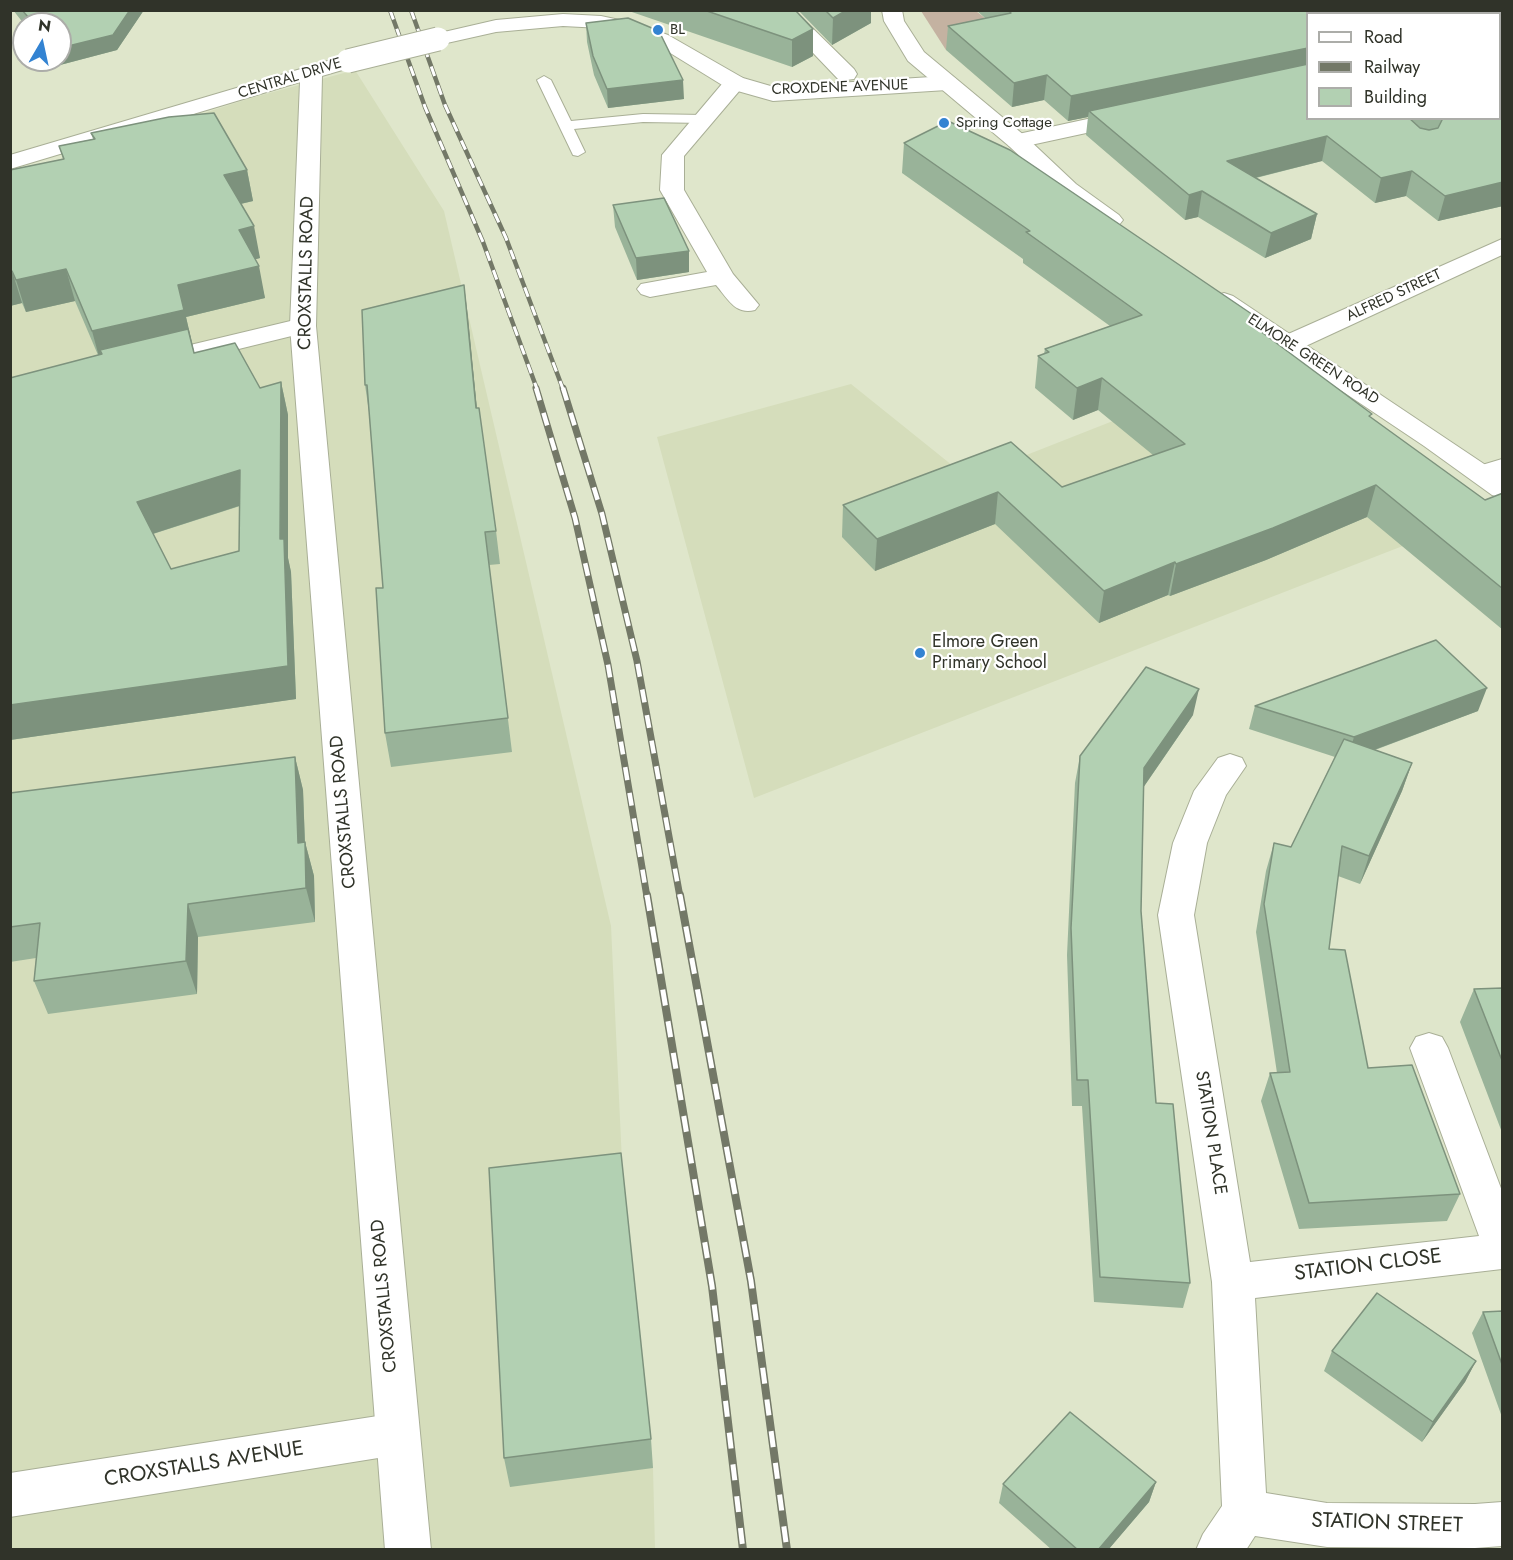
<!DOCTYPE html>
<style>
body{margin:0}
#map{position:relative;width:1513px;height:1560px;overflow:hidden;background:#dfe6cb;font-family:Jost,sans-serif}
canvas{display:block}
.frame{position:absolute;inset:0;border:12px solid #303329;pointer-events:none}
.legend{position:absolute;left:1306px;top:12px;width:195px;height:108px;box-sizing:border-box;background:#fff;border:2px solid #acada9;margin:0;padding:8px 10px;list-style:none;font-size:18px;color:#303329}
.legend li{display:flex;align-items:center;gap:12px;height:30px}
.legend b{width:30px;border:2px solid #acada9}
.north{position:absolute;left:12px;top:12px;width:60px;height:60px;box-sizing:border-box;background:#fff;border:2px solid #acada9;border-radius:50%;rotate:9deg;font-size:16px;font-weight:700;line-height:24px;text-align:center;color:#303329}
.north::after{content:'';display:block;margin:auto;width:21px;height:27px;background:#3383d2;clip-path:polygon(50% 0,100% 100%,50% 72%,0 100%)}
</style>
<div id="map">
<canvas width="1513" height="1560"></canvas>
<div class="frame"></div>
<ul class="legend">
<li><b style="height:8px;background:#fff"></b>Road</li>
<li><b style="height:8px;background:#737867"></b>Railway</li>
<li><b style="height:16px;background:#b2d0b2"></b>Building</li>
</ul>
<div class="north">N</div>
</div>
<script>
const ctx = document.querySelector('canvas').getContext('2d');
ctx.lineJoin = 'round';
function fillPath(path, color) { ctx.fillStyle = color; ctx.fill(path, 'evenodd'); }
function stroke(path, color, width, dash) { ctx.strokeStyle = color; ctx.lineWidth = width; ctx.lineCap = dash ? 'butt' : 'round'; ctx.setLineDash(dash || []); ctx.stroke(path); }
function write(font, color, halo, rows, align = 'center') {
  ctx.font = font + ' Jost,sans-serif'; ctx.lineWidth = 4.5; ctx.setLineDash([]); ctx.textBaseline = 'middle'; ctx.strokeStyle = halo; ctx.fillStyle = color; for (const [text, x, y, turn = 0] of rows) {
    ctx.save(); ctx.translate(x, y); ctx.rotate((+turn || 0) * Math.PI / 180); ctx.textAlign = isNaN(turn) ? turn : align; if (halo) ctx.strokeText(text, 0, 0); ctx.fillText(text, 0, 0); ctx.restore();
  }
}
const built = new Path2D(`
 M 355,70 L 444,211 L 611,926 L 623,1184 L 653,1468 L 655,1549 L 11,1549 L 10,175 L 251,98 Z
 M 1273,358 L 1498,509 L 754,798 L 657,437 L 851,384 L 968,478 Z`);
const green = new Path2D(`
 M 921,11 L 976,11 L 1009,37 L 946,50 Z`);
const service = new Path2D(`
 M 544,76 L 551,80 L 571,121 L 643,114 L 704,115 L 711,119 L 704,123 L 643,122 L 574,129 L 585,152 L 578,156 L 573,155 L 537,80 Z`);
const minor = new Path2D(`
 M 772,10 L 794,10 L 854,69 L 857,74 L 854,79 L 846,80 L 838,79 Z
 M 735,76 L 743,78 L 746,83 L 684,156 L 684,190 L 733,274 L 759,305 L 755,310 C 735,315 728,299 716,285 L 650,297 L 641,294 L 637,289 L 641,284 L 707,272 L 660,190 L 662,155 L 727,78 Z
 M 1129,110 L 1137,112 L 1140,117 L 1137,122 L 1017,148 L 1009,146 L 1006,141 L 1009,136 Z
 M 1502,239 L 1502,255 L 1295,351 L 1286,353 L 1277,351 L 1273,345 L 1277,339 Z
 M 303,318 L 312,321 L 316,326 L 312,331 L 149,371 L 140,369 L 136,363 L 140,357 Z
 M 1502,459 L 1502,477 L 1482,483 L 1472,480 L 1468,474 L 1472,468 Z
 M 1230,754 L 1242,758 L 1246,766 L 1226,795 L 1207,843 L 1194,915 L 1250,1262 L 1479,1236 L 1410,1048 L 1416,1037 L 1429,1033 L 1442,1037 L 1448,1048 L 1502,1191 L 1502,1269 L 1255,1298 L 1266,1493 L 1327,1503 L 1475,1504 L 1502,1502 L 1502,1546 L 1475,1548 L 1327,1547 L 1255,1536 L 1246,1550 L 1196,1550 L 1203,1534 L 1222,1506 L 1212,1282 L 1158,915 L 1173,843 L 1194,791 L 1218,758 Z
 M 397,1413 L 412,1419 L 419,1434 L 412,1449 L 397,1455 L 10,1517 L 10,1473 Z`);
const tertiary = new Path2D(`
 M 563,14 L 601,16 L 638,24 L 668,35 L 743,78 L 774,87 L 947,76 L 955,78 L 958,83 L 955,88 L 947,90 L 773,101 L 727,88 L 654,43 L 626,33 L 601,28 L 563,26 L 496,32 L 438,45 L 431,43 L 427,39 L 431,35 L 496,20 Z
 M 348,55 L 356,56 L 359,61 L 356,66 L 322,76 L 316,326 L 431,1550 L 385,1550 L 290,326 L 300,82 L 10,169 L 10,155 Z`);
const secondary = new Path2D(`
 M 882,10 L 902,10 L 904,21 L 924,52 L 1025,136 L 1076,184 L 1119,215 L 1123,220 L 1119,225 L 1111,227 L 1103,225 L 1060,194 L 1009,146 L 908,61 L 884,21 Z
 M 1224,293 L 1233,296 L 1502,476 L 1502,498 L 1492,495 L 1424,446 L 1215,306 L 1211,301 L 1215,296 Z`);
const railFar2 = new Path2D(`
 M 390,10 L 425,107 L 483,242 L 537,389
 M 411,10 L 445,105 L 506,238 L 563,389`);
const railFar1 = new Path2D(`
 M 536,388 L 575,518 L 608,665 L 647,897
 M 563,388 L 602,514 L 637,661 L 680,897`);
const rail = new Path2D(`
 M 647,895 L 712,1286 L 743,1550
 M 680,895 L 751,1281 L 787,1550`);
const tertiaryBridge = new Path2D(`
 M 348,61 L 438,39`);
const wall = new Path2D(`
 M 13,10 L 144,10 L 117,50 L 60,65 L 55,60 L 60,60 L 60,24 L 24,24 Z
 M 626,10 L 795,10 L 813,56 L 792,67 Z
 M 798,10 L 871,10 L 871,23 L 832,45 Z
 M 976,10 L 1503,10 L 1503,206 L 1438,221 L 1406,196 L 1375,203 L 1322,161 L 1256,178 L 1317,214 L 1311,239 L 1265,258 L 1198,217 L 1185,220 L 1086,135 L 1088,117 L 1068,121 L 1044,100 L 1012,107 L 946,50 L 948,26 L 985,18 ZM 1308,14 L 1500,14 L 1500,118 L 1308,118 Z
 M 586,23 L 684,99 L 608,108 L 594,75 L 587,42 Z
 M 91,133 L 247,170 L 253,201 L 241,204 L 260,258 L 255,259 L 265,298 L 186,317 L 194,353 L 260,388 L 281,382 L 288,415 L 288,558 L 291,572 L 296,699 L 10,740 L 10,378 L 98,355 L 75,301 L 26,312 L 22,303 L 10,306 L 10,170 L 63,159 L 59,146 L 93,139 ZM 240,506 L 239,551 L 171,569 L 153,534 Z
 M 904,143 L 1260,331 L 1371,418 L 1485,500 L 1503,493 L 1503,630 L 1367,517 L 1266,560 L 1170,596 L 1168,595 L 1099,623 L 995,524 L 875,571 L 842,537 L 843,505 L 1011,442 L 1062,487 L 1153,455 L 1098,410 L 1073,420 L 1035,388 L 1038,356 L 1044,354 L 1045,349 L 1110,326 L 1023,263 L 1023,259 L 902,173 Z
 M 613,205 L 689,251 L 689,272 L 637,280 L 615,227 Z
 M 464,285 L 477,408 L 496,531 L 500,564 L 489,565 L 512,752 L 391,767 L 385,733 L 383,588 L 369,412 L 365,385 Z
 M 1255,706 L 1478,711 L 1375,750 L 1412,763 L 1402,791 L 1360,884 L 1338,876 L 1329,949 L 1368,1068 L 1460,1194 L 1447,1221 L 1299,1229 L 1261,1101 L 1270,1073 L 1277,1073 L 1256,932 L 1266,871 L 1274,843 L 1291,847 L 1335,757 L 1249,729 Z
 M 1193,715 L 1143,788 L 1141,911 L 1156,1103 L 1190,1283 L 1183,1308 L 1094,1302 L 1082,1106 L 1072,1106 L 1067,955 L 1075,783 L 1080,756 Z
 M 295,757 L 303,790 L 305,842 L 314,876 L 315,922 L 198,937 L 197,994 L 48,1014 L 34,981 L 36,958 L 10,962 L 10,793 Z
 M 1503,988 L 1503,1135 L 1460,1022 L 1474,989 Z
 M 1503,1311 L 1503,1420 L 1472,1333 L 1483,1312 Z
 M 1332,1351 L 1476,1361 L 1465,1382 L 1422,1442 L 1324,1371 Z
 M 651,1439 L 653,1468 L 510,1487 L 504,1458 Z
 M 1156,1482 L 1149,1502 L 1108,1550 L 1052,1550 L 999,1503 L 1003,1484 Z`);
const shadedWall = new Path2D(`
 M 130,10 L 144,10 L 117,50 L 60,65 L 59,60 L 60,60 L 60,48 Z
 M 847,10 L 871,10 L 871,23 L 832,45 L 833,18 Z
 M 813,29 L 813,56 L 792,67 L 792,40 Z
 M 1308,48 L 1308,71 L 1089,111 L 1088,117 L 1068,121 L 1071,96 Z
 M 1047,75 L 1044,100 L 1012,107 L 1014,83 Z
 M 683,80 L 684,99 L 608,108 L 607,89 Z
 M 1327,136 L 1322,161 L 1222,186 L 1227,161 Z
 M 247,170 L 253,201 L 231,206 L 224,175 Z
 M 1412,171 L 1406,196 L 1375,203 L 1381,178 Z
 M 1503,182 L 1503,206 L 1438,221 L 1445,196 Z
 M 1202,191 L 1198,217 L 1185,220 L 1189,195 Z
 M 1317,214 L 1311,239 L 1265,258 L 1271,233 Z
 M 254,226 L 260,258 L 246,262 L 239,230 Z
 M 689,251 L 689,272 L 637,280 L 636,258 Z
 M 259,266 L 265,298 L 186,317 L 202,386 L 100,350 L 104,363 L 101,364 L 92,331 L 178,285 Z
 M 66,269 L 75,301 L 26,312 L 16,280 Z
 M 10,271 L 12,271 L 22,303 L 10,306 Z
 M 464,285 L 468,317 L 480,441 L 476,408 Z
 M 1262,321 L 1255,352 L 1252,325 Z
 M 1102,378 L 1098,410 L 1073,420 L 1077,388 Z
 M 281,382 L 288,415 L 288,558 L 291,572 L 296,699 L 10,740 L 10,705 L 280,539 Z
 M 240,470 L 248,503 L 146,536 L 137,502 Z
 M 1376,485 L 1367,517 L 1266,560 L 1170,596 L 1176,564 Z
 M 998,492 L 995,524 L 875,571 L 877,539 Z
 M 1175,562 L 1168,595 L 1099,623 L 1104,591 Z
 M 1487,688 L 1478,711 L 1347,760 L 1354,737 Z
 M 1199,689 L 1193,715 L 1138,795 L 1144,768 Z
 M 295,757 L 303,790 L 306,875 L 305,842 L 314,876 L 315,922 L 306,888 L 298,843 Z
 M 1412,763 L 1402,791 L 1360,884 L 1369,856 Z
 M 188,904 L 198,937 L 197,994 L 186,961 Z
 M 1476,1361 L 1465,1382 L 1422,1442 L 1433,1422 Z
 M 1156,1482 L 1149,1502 L 1108,1550 L 1098,1550 Z`);
const building = new Path2D(`
 M 22,10 L 130,10 L 113,35 L 60,48 L 60,24 L 34,24 Z
 M 704,10 L 795,10 L 813,29 L 792,40 Z
 M 825,10 L 847,10 L 833,18 Z
 M 1008,10 L 1503,10 L 1503,182 L 1445,196 L 1412,171 L 1381,178 L 1327,136 L 1227,161 L 1317,214 L 1271,233 L 1202,191 L 1189,195 L 1089,111 L 1308,64 L 1308,118 L 1409,118 L 1420,128 L 1429,130 L 1438,128 L 1442,120 L 1441,118 L 1500,118 L 1500,14 L 1308,14 L 1308,48 L 1071,96 L 1047,75 L 1014,83 L 948,26 L 1011,13 Z
 M 628,18 L 659,31 L 683,80 L 607,89 L 593,56 L 586,23 Z
 M 214,113 L 247,170 L 224,175 L 254,226 L 239,230 L 259,266 L 178,285 L 184,310 L 92,331 L 66,269 L 16,280 L 12,271 L 10,271 L 10,170 L 64,159 L 59,146 L 95,139 L 91,133 L 169,117 Z
 M 948,121 L 1010,150 L 1262,321 L 1252,325 L 1372,414 L 1369,416 L 1485,500 L 1503,493 L 1503,589 L 1376,485 L 1273,528 L 1176,564 L 1175,562 L 1104,591 L 998,492 L 877,539 L 843,505 L 1011,442 L 1062,487 L 1185,444 L 1102,378 L 1077,388 L 1038,356 L 1049,352 L 1045,349 L 1142,315 L 1026,232 L 1030,231 L 904,143 Z
 M 664,198 L 689,251 L 636,258 L 613,205 Z
 M 464,285 L 476,408 L 479,408 L 496,531 L 485,532 L 508,718 L 385,733 L 376,588 L 383,588 L 367,385 L 365,385 L 362,310 Z
 M 188,329 L 194,353 L 235,343 L 260,388 L 281,382 L 280,539 L 284,539 L 288,666 L 10,705 L 10,378 L 102,354 L 100,350 ZM 240,470 L 239,551 L 171,569 L 137,502 Z
 M 1436,640 L 1487,688 L 1354,737 L 1255,706 Z
 M 1146,667 L 1199,689 L 1144,768 L 1141,911 L 1156,1103 L 1173,1104 L 1190,1283 L 1100,1277 L 1088,1080 L 1077,1080 L 1071,928 L 1080,756 Z
 M 1344,739 L 1412,763 L 1369,856 L 1342,846 L 1329,949 L 1345,950 L 1368,1068 L 1412,1065 L 1460,1194 L 1309,1203 L 1270,1073 L 1290,1072 L 1264,904 L 1274,843 L 1291,847 Z
 M 295,757 L 298,843 L 305,842 L 306,888 L 188,904 L 186,961 L 34,981 L 40,923 L 10,927 L 10,793 Z
 M 1503,988 L 1503,1063 L 1474,989 Z
 M 621,1153 L 651,1439 L 504,1458 L 489,1168 Z
 M 1377,1293 L 1476,1361 L 1433,1422 L 1332,1351 Z
 M 1503,1311 L 1503,1367 L 1483,1312 Z
 M 1070,1412 L 1156,1482 L 1098,1550 L 1078,1550 L 1003,1484 Z`);
const markers = [
 [658,30,6,"#3383d2"],
 [944,123,6,"#3383d2"],
 [920,653,6,"#3383d2"]
];
const farPoinames = [
 ["BL",670,30],
 ["Spring Cottage",956,123]
];
const farStreetnames = [
 ["CENTRAL DRIVE",290,79,-17],
 ["CROXDENE AVENUE",840,88,-2],
 ["ALFRED STREET",1394,296,-25],
 ["ELMORE GREEN ROAD",1313,360,33]
];
const streetNames = [
 ["CROXSTALLS ROAD",307,273,-89],
 ["CROXSTALLS ROAD",344,812,-95],
 ["STATION PLACE",1210,1133,81],
 ["CROXSTALLS ROAD",385,1296,-95]
];
const poiNames = [
 ["Elmore Green",932,643],
 ["Primary School",932,664]
];
const nearStreetnames = [
 ["STATION CLOSE",1368,1266,-7],
 ["CROXSTALLS AVENUE",204,1465,-9],
 ["STATION STREET",1387,1524,2]
];
fillPath(built, '#d5ddbb');
fillPath(green, '#c4b2a1');
stroke(service, '#a9af96', 2);
stroke(minor, '#a9af96', 2);
stroke(tertiary, '#a9af96', 2);
stroke(secondary, '#a9af96', 2);
fillPath(service, '#fff');
fillPath(minor, '#fff');
fillPath(tertiary, '#fff');
fillPath(secondary, '#fff');
stroke(railFar2, '#737867', 4.5);
stroke(railFar1, '#737867', 7);
stroke(rail, '#737867', 8);
stroke(railFar2, '#fff', 3, [10]);
stroke(railFar1, '#fff', 4.5, [13]);
stroke(rail, '#fff', 5, [16]);
stroke(tertiaryBridge, '#a9af96', 25, []);
stroke(tertiaryBridge, '#fff', 23);
fillPath(wall, '#99b399');
fillPath(shadedWall, '#7d927d');
fillPath(building, '#b2d0b2');
stroke(building, '#7d927d', 1.5);
for (const [x, y, r, color] of markers) { const dot = new Path2D(); dot.arc(x, y, r, 0, 2 * Math.PI); ctx.fillStyle = color; ctx.fill(dot); stroke(dot, '#fff', 2); }
write('15px', '#303329', '#fff', farPoinames, 'left');
write('15px', '#303329', '#fff', farStreetnames);
write('18px', '#303329', '#fff', streetNames);
write('18px', '#303329', '#fff', poiNames, 'left');
write('21px', '#303329', '#fff', nearStreetnames);
</script>
